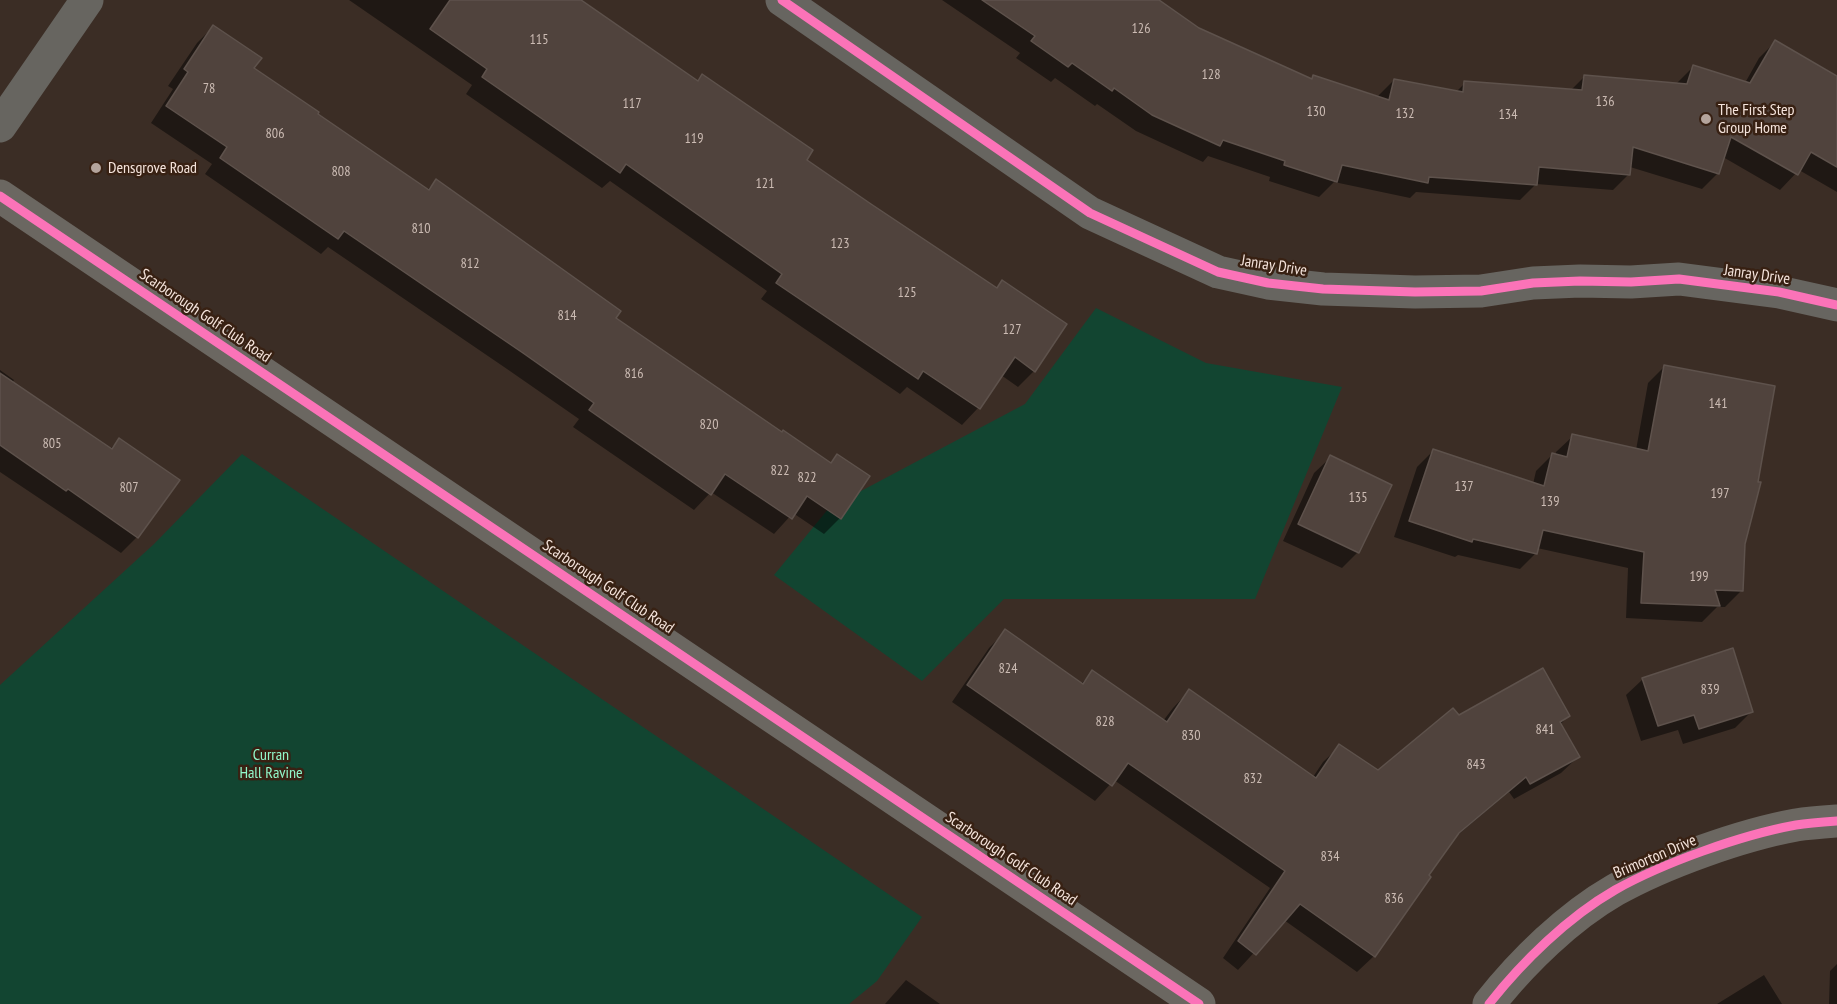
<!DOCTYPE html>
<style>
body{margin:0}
canvas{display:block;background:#3b2d25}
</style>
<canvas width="1837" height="1004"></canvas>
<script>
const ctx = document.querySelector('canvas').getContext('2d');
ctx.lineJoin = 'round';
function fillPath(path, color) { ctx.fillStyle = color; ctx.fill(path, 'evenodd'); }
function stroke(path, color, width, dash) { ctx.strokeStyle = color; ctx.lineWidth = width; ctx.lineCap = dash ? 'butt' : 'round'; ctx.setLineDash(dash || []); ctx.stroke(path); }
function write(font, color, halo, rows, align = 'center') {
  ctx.font = font + ' "PT Sans Narrow",sans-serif'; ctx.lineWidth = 5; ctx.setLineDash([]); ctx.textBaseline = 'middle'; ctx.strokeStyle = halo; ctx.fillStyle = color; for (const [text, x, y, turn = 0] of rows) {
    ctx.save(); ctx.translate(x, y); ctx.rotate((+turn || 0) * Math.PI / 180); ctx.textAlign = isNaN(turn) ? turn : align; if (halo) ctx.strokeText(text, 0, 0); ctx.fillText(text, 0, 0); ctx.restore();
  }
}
const green = new Path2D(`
 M 1096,308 L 1206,363 L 1342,387 L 1255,599 L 1004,599 L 922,681 L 774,575 L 829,508 L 1025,404 Z
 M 242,454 L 922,917 L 877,981 L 849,1004 L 0,1004 L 0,685 L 154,544 Z`);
const shadow = new Path2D(`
 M 349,0 L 577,0 L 697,82 L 703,76 L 804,160 L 995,289 L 1002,282 L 1034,371 L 1018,387 L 1001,375 L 978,408 L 962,425 L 907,387 L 900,394 L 761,299 L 767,291 L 610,181 L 602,188 L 466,94 L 472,85 Z
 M 942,0 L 1156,0 L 1198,29 L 1310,80 L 1314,76 L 1378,96 L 1394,80 L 1456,92 L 1465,83 L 1571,90 L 1584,77 L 1677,83 L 1693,67 L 1745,83 L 1759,58 L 1775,42 L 1837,77 L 1837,192 L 1799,170 L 1780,190 L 1723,157 L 1718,173 L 1702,189 L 1630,167 L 1629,174 L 1613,190 L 1536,184 L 1520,200 L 1416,192 L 1410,198 L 1334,182 L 1319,197 L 1269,181 L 1270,177 L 1208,156 L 1203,162 L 1136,131 L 1097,104 L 1095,106 L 1055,78 L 1051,82 L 1016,58 L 1020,53 Z
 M 213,27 L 252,69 L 316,114 L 427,190 L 436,181 L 614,318 L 782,434 L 830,464 L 837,456 L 840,518 L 824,534 L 793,513 L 774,534 L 711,492 L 694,510 L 573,427 L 579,419 L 507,369 L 328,247 L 321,254 L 205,174 L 212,164 L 151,123 L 173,89 L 168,86 L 197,43 Z
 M 1664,367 L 1744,544 L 1741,591 L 1725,607 L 1717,607 L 1702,622 L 1626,618 L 1628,568 L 1537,548 L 1536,553 L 1520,569 L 1458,555 L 1455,557 L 1394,537 L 1417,467 L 1433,451 L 1533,484 L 1536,471 L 1552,455 L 1555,456 L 1556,452 L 1573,436 L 1636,450 L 1648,383 Z
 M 0,370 L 14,380 L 12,383 L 110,449 L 119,440 L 137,537 L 121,553 L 0,472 Z
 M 1331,457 L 1358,552 L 1342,568 L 1283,541 L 1314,473 Z
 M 1006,631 L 1081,684 L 1092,672 L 1163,721 L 1173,708 L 1189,691 L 1313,777 L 1323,762 L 1340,746 L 1378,772 L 1458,717 L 1568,716 L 1560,725 L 1578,757 L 1561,773 L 1514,799 L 1509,792 L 1453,839 L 1374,956 L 1357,972 L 1284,920 L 1238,970 L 1223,958 L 1270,888 L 1114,780 L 1095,801 L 952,702 L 989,648 Z
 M 1643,679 L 1752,711 L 1735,728 L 1683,744 L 1678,730 L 1641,741 L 1626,695 Z
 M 1837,964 L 1837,1004 L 1829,1004 L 1830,971 Z
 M 1764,975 L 1782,1004 L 1717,1004 Z
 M 906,980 L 940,1004 L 885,1004 Z`);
const building = new Path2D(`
 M 450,0 L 581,0 L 698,81 L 702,74 L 813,150 L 807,160 L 871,204 L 997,288 L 1002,280 L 1067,324 L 1035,372 L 1015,357 L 980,409 L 923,371 L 918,379 L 776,283 L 782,274 L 626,164 L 620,173 L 482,77 L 487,69 L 430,29 Z
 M 982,0 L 1159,0 L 1199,28 L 1312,79 L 1313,75 L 1389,100 L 1394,79 L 1463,92 L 1464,81 L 1582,90 L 1584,75 L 1687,84 L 1693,65 L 1750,83 L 1775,40 L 1837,76 L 1837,167 L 1811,152 L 1798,175 L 1731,137 L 1719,174 L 1633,147 L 1630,175 L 1539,167 L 1537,185 L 1429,177 L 1428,183 L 1342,165 L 1337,182 L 1284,165 L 1285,161 L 1223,140 L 1220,146 L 1152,115 L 1114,88 L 1112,91 L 1072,63 L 1068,67 L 1031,41 L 1035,36 Z
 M 213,25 L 262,58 L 254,68 L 319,112 L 318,114 L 429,190 L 436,179 L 481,211 L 621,311 L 616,318 L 782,432 L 783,430 L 831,463 L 837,454 L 870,476 L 841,519 L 807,496 L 792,519 L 725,474 L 711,495 L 589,410 L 594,403 L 523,353 L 344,231 L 338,239 L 220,158 L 227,147 L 166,106 L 188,72 L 184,69 Z
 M 1664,365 L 1775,386 L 1758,482 L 1761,482 L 1745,544 L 1743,591 L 1715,590 L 1720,606 L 1641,603 L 1644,552 L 1543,530 L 1537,554 L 1473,539 L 1472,542 L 1409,521 L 1433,449 L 1544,486 L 1552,453 L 1567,457 L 1572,434 L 1648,451 Z
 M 0,373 L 112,449 L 119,438 L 180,480 L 138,538 L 68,489 L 66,491 L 0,445 Z
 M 1330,455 L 1392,485 L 1359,553 L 1298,524 Z
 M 1005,629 L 1083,684 L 1092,670 L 1167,722 L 1189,689 L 1316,778 L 1339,744 L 1378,770 L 1453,708 L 1459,715 L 1543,668 L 1570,716 L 1560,722 L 1580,757 L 1530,784 L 1526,777 L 1459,833 L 1429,875 L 1431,877 L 1375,957 L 1300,904 L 1256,955 L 1238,941 L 1285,871 L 1128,763 L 1112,786 L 967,685 Z
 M 1733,648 L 1753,712 L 1699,729 L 1694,715 L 1658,726 L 1642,678 Z`);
const street = new Path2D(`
 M 782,0 L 1090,213 L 1218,272 L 1268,283 L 1323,289 L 1415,292 L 1481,291 L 1533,283 L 1580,281 L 1631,282 L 1679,279 L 1779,292 L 1837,305
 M 0,126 L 87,0`);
const secondary = new Path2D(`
 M 0,196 L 1199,1004
 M 1489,1004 C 1522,962 1568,917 1615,890 C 1663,863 1741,835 1796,825 C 1809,823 1823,822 1837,821`);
const cycleway = new Path2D(`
 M 782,0 L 1090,213 L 1218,272 L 1268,283 L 1323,289 L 1415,292 L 1481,291 L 1533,283 L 1580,281 L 1631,282 L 1679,279 L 1779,292 L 1837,305
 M 0,196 L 1199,1004
 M 1489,1004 C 1522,962 1568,917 1615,890 C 1663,863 1741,835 1796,825 C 1809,823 1823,822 1837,821`);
const markers = [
 [1706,119,6,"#b4a49c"],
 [96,168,6,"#b4a49c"]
];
const numberNames = [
 ["126",1141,29],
 ["115",539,40],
 ["128",1211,75],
 ["78",209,89],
 ["136",1605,102],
 ["117",632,104],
 ["130",1316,112],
 ["132",1405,114],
 ["134",1508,115],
 ["806",275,134],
 ["119",694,139],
 ["808",341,172],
 ["121",765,184],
 ["810",421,229],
 ["123",840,244],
 ["812",470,264],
 ["125",907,293],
 ["814",567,316],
 ["127",1012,330],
 ["816",634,374],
 ["141",1718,404],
 ["820",709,425],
 ["805",52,444],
 ["822",780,471],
 ["822",807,478],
 ["137",1464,487],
 ["807",129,488],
 ["197",1720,494],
 ["135",1358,498],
 ["139",1550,502],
 ["199",1699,577],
 ["824",1008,669],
 ["839",1710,690],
 ["828",1105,722],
 ["841",1545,730],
 ["830",1191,736],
 ["843",1476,765],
 ["832",1253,779],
 ["834",1330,857],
 ["836",1394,899]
];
const poiNames = [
 ["The First Step",1718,110],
 ["Group Home",1718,128],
 ["Densgrove Road",108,168]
];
const streetNames = [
 ["Janray Drive",1274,266,9],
 ["Janray Drive",1757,275,8],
 ["Scarborough Golf Club Road",205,316,34],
 ["Scarborough Golf Club Road",608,587,34],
 ["Brimorton Drive",1655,857,-23],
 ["Scarborough Golf Club Road",1011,859,34]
];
const parkNames = [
 ["Curran",271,755],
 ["Hall Ravine",271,773]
];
fillPath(green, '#124531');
fillPath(shadow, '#0007');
fillPath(building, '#50433d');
stroke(building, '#5e524c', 1.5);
stroke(street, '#676560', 33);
stroke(secondary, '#6b6761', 33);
stroke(cycleway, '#fb73b8', 9);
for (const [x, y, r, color] of markers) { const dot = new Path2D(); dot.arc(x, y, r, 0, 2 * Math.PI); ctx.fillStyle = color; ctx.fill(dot); stroke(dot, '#382113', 2); }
write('14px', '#ccbcb4', null, numberNames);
write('16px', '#f5e4dc', '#382113', poiNames, 'left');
write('16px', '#f5e4dc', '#382113', streetNames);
write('16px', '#91f7ca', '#382113', parkNames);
</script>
